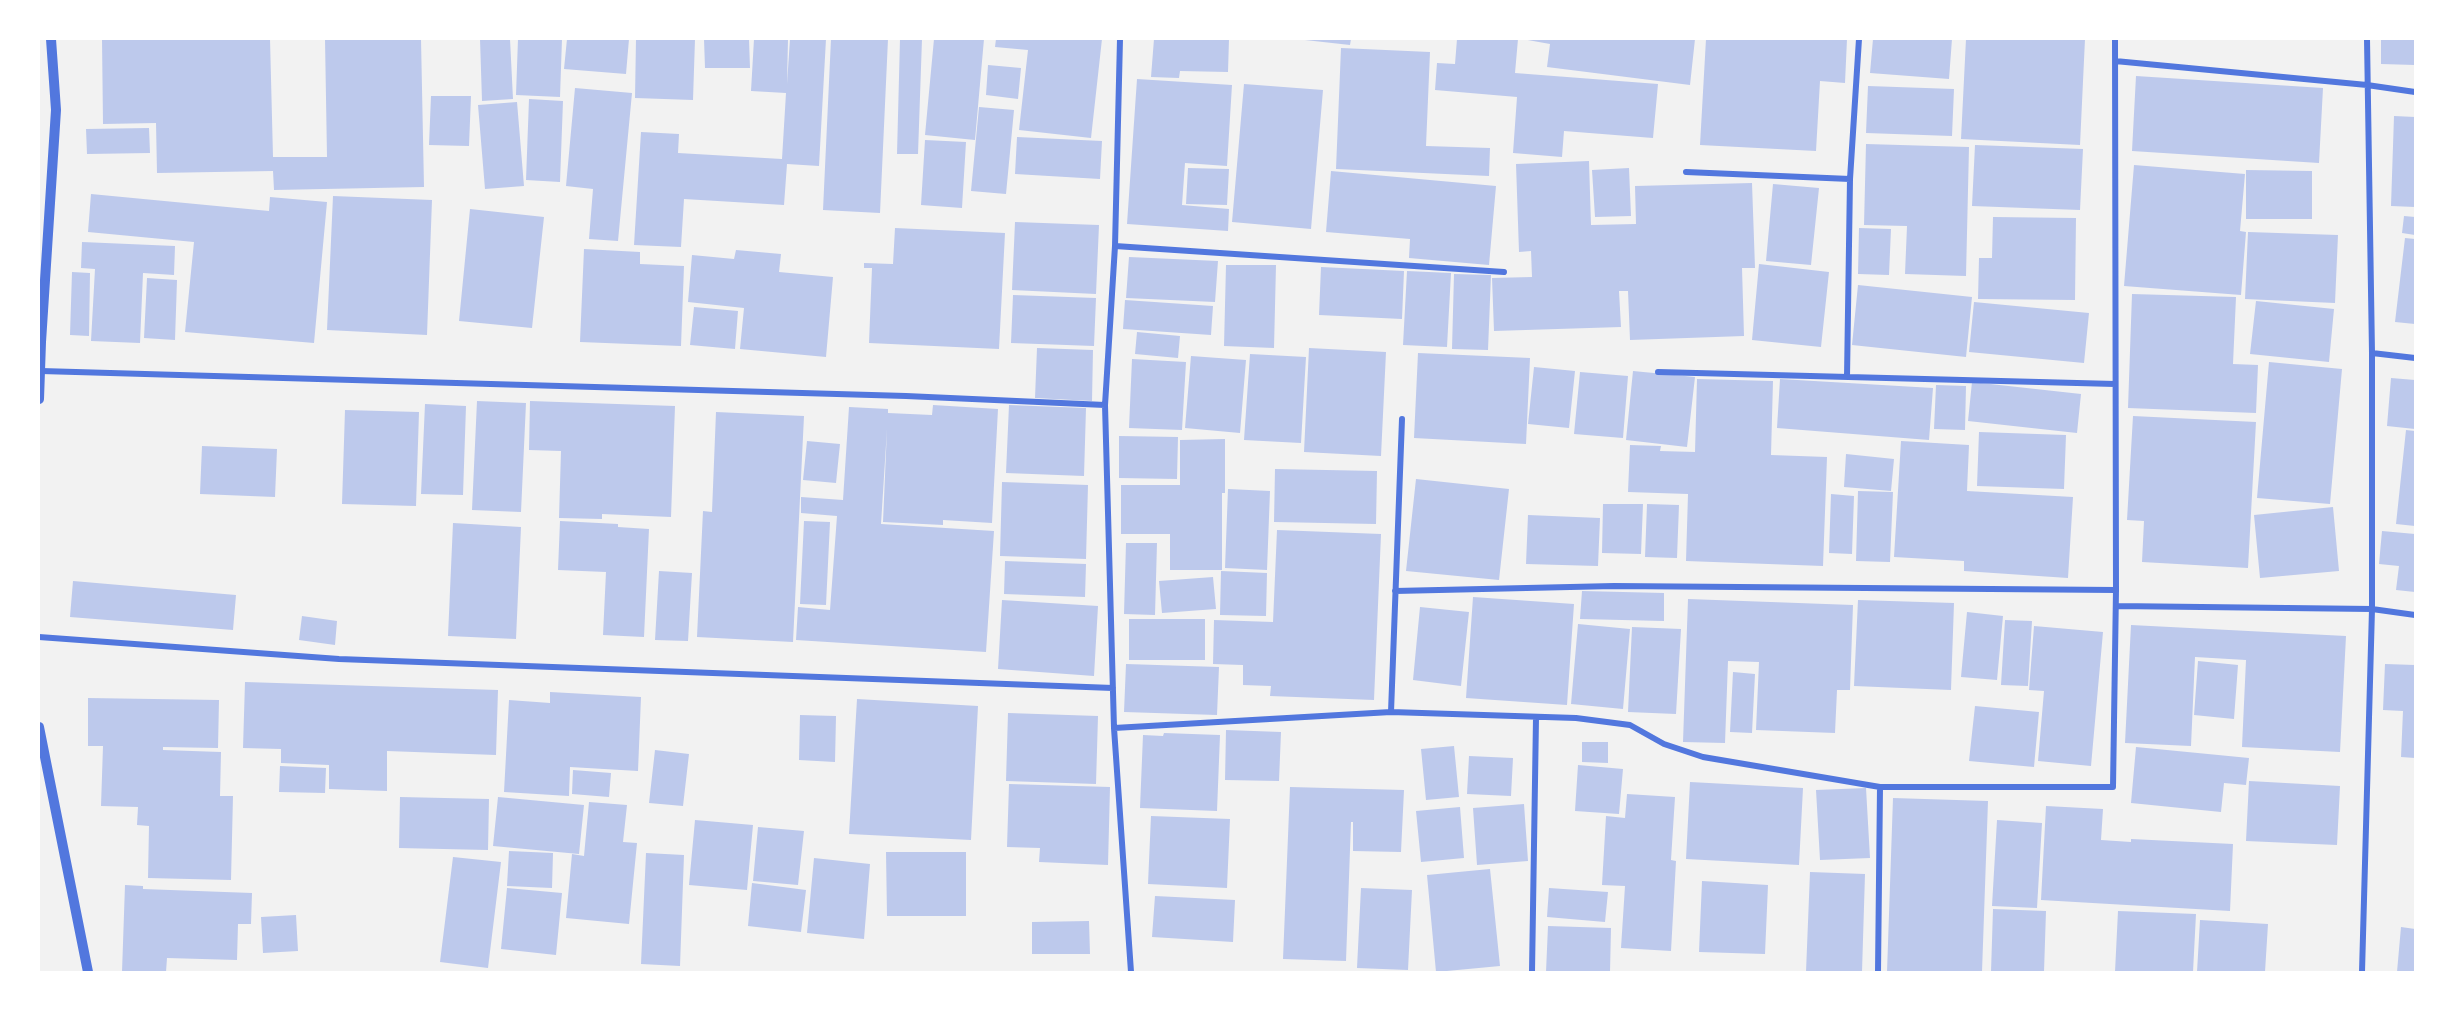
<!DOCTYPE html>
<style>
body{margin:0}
#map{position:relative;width:2454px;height:1011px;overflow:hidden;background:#f2f2f2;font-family:Inter,sans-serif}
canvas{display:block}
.frame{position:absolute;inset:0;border:40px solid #fff;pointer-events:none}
</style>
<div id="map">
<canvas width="2454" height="1011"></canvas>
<div class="frame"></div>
</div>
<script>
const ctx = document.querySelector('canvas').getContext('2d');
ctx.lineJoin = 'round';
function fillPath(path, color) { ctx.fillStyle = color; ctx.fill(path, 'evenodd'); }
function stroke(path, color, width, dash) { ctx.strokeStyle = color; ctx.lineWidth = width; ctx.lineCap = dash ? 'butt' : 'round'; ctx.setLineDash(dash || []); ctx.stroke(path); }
const building = new Path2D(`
 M 102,39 L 270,39 L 273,157 L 327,157 L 325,39 L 421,39 L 424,187 L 274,190 L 273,171 L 157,173 L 156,123 L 103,124 Z
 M 480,39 L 510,39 L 513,99 L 482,101 Z
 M 518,39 L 562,39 L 560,97 L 516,95 Z
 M 567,39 L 629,39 L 626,74 L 564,69 Z
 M 636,39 L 695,39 L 693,100 L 635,98 Z
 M 704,39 L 749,39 L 750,68 L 705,68 Z
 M 754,39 L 788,39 L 787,84 L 790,39 L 826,39 L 819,166 L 787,164 L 784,205 L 684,199 L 681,247 L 634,245 L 641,132 L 679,134 L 678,153 L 782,159 L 786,93 L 751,91 Z
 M 831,39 L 888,39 L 880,213 L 823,210 Z
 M 900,39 L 922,39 L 918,154 L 897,154 Z
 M 934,39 L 984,39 L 975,140 L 925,135 Z
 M 996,39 L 1102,39 L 1091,138 L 1019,130 L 1028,50 L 995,47 Z
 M 1154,39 L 1229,39 L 1228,72 L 1180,71 L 1179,78 L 1151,77 Z
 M 1296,39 L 1351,39 L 1350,45 Z
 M 1457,39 L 1518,39 L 1515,73 L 1658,84 L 1653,138 L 1564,131 L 1562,157 L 1513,153 L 1517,97 L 1435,90 L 1437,63 L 1455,64 Z
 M 1522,39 L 1695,39 L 1690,85 L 1547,67 L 1550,44 Z
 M 1706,39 L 1847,39 L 1845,83 L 1820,81 L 1816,151 L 1700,145 Z
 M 1873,39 L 1952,39 L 1949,79 L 1870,73 Z
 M 1966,39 L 2085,39 L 2080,145 L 1961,139 Z
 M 2381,39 L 2415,39 L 2415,65 L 2381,64 Z
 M 1341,48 L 1430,52 L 1426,146 L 1490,148 L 1489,176 L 1336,169 Z
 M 988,65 L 1021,68 L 1018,99 L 986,95 Z
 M 2136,76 L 2323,88 L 2319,163 L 2132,151 Z
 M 1137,79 L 1232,85 L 1227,166 L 1185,163 L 1182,205 L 1229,209 L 1228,231 L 1127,224 Z
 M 1244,84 L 1323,90 L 1311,229 L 1232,222 Z
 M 1868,86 L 1954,89 L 1952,136 L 1866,133 Z
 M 575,88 L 632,93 L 618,241 L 589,239 L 593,189 L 566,186 Z
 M 431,96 L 471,96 L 469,146 L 429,145 Z
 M 529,99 L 563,101 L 560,182 L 526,180 Z
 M 517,102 L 524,186 L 485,189 L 478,105 Z
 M 979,107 L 1014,110 L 1006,194 L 971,191 Z
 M 2394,116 L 2415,117 L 2415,207 L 2391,206 Z
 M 149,128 L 150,153 L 87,154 L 86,129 Z
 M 1017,137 L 1102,141 L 1100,179 L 1015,174 Z
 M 925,140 L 966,142 L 962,208 L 921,205 Z
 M 1866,144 L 1969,147 L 1966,276 L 1905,274 L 1907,226 L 1864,225 Z
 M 1975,145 L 2083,149 L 2080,210 L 1972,206 Z
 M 1589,161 L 1591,225 L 1636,224 L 1635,186 L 1752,183 L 1755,268 L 1742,268 L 1744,336 L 1630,340 L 1628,291 L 1619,291 L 1621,327 L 1494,331 L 1492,278 L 1532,277 L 1531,251 L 1519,252 L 1516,164 Z
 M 2134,165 L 2245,174 L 2240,231 L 2246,232 L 2241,295 L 2124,286 Z
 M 1188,168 L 1229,169 L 1227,205 L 1186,204 Z
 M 1629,168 L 1631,216 L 1595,217 L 1592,170 Z
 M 2246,170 L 2312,171 L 2312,219 L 2246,219 Z
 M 1331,171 L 1496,186 L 1489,265 L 1409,258 L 1410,239 L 1326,232 Z
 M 1773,184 L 1819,188 L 1811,265 L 1766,261 Z
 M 91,194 L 269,211 L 270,197 L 327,202 L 314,343 L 185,332 L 194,242 L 88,232 Z
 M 333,196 L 432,200 L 427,335 L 327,330 Z
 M 470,209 L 544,217 L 532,328 L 459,321 Z
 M 2404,216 L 2415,217 L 2415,235 L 2402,233 Z
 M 1993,217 L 2076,218 L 2075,300 L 1978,299 L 1979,258 L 1992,258 Z
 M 1015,222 L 1099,225 L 1096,294 L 1012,290 Z
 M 895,228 L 1005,233 L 999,349 L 869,343 L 872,268 L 864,268 L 864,263 L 893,264 Z
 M 1859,228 L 1891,229 L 1889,275 L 1858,274 Z
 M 2248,232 L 2338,235 L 2335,303 L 2245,299 Z
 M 2405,238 L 2415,239 L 2415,324 L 2395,322 Z
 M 82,242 L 175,246 L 174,275 L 143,273 L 140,343 L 91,341 L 95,269 L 81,268 Z
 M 584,249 L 640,252 L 640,264 L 684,266 L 681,346 L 580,342 Z
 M 736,250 L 781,254 L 779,272 L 833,277 L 826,357 L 740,349 L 744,308 L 688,302 L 692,255 L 734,259 Z
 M 1129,257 L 1218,261 L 1215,302 L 1126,298 Z
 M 1759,264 L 1829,272 L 1821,347 L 1752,340 Z
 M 1226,265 L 1276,265 L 1274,348 L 1224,346 Z
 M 1321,267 L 1404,271 L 1402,319 L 1319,315 Z
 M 1407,271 L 1451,273 L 1447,347 L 1403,345 Z
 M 72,272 L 90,273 L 89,336 L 70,335 Z
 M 1454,274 L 1491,275 L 1488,350 L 1452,349 Z
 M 147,278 L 177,280 L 175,340 L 144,338 Z
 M 1858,285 L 1972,297 L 1966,357 L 1852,345 Z
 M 2132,294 L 2236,297 L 2233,364 L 2258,365 L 2256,413 L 2128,408 Z
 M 1013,295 L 1096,298 L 1094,346 L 1011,343 Z
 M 1125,300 L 1213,306 L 1211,335 L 1123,329 Z
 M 2256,301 L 2334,309 L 2329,362 L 2250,354 Z
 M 1974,302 L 2089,313 L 2084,363 L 1969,352 Z
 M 694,307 L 738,311 L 735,349 L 690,345 Z
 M 1137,332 L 1180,336 L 1178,358 L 1135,354 Z
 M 1037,348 L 1093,350 L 1092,401 L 1035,398 Z
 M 1309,348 L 1386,352 L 1381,456 L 1304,452 Z
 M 1418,353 L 1530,358 L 1526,444 L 1414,438 Z
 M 1250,354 L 1306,357 L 1301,443 L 1244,440 Z
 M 1191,356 L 1246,360 L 1240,433 L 1185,428 Z
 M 1132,359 L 1186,362 L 1182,430 L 1129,428 Z
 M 2269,362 L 2342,369 L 2330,504 L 2257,498 Z
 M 1534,367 L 1575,371 L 1569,428 L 1528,424 Z
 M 1633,371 L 1695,377 L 1687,447 L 1626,440 Z
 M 1580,372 L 1628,376 L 1623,438 L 1574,434 Z
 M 2391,378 L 2415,380 L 2415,429 L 2387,426 Z
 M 1697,379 L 1773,381 L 1771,455 L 1827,457 L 1823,566 L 1686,561 L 1688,494 L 1628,492 L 1630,445 L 1661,446 L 1660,451 L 1695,452 Z
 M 1780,379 L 1933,388 L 1929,440 L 1777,428 Z
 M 1972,382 L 2081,394 L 2077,433 L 1968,421 Z
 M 1936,385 L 1966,386 L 1965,430 L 1934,429 Z
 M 477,401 L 526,403 L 521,512 L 472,510 Z
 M 530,401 L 675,406 L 671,517 L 602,514 L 602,519 L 559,518 L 561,451 L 529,450 Z
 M 425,404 L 466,406 L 463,495 L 421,494 Z
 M 933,405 L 998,409 L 992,523 L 943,520 L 943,525 L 883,522 L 887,429 L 881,524 L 994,531 L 986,652 L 796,640 L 798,607 L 830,610 L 837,516 L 801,513 L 801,497 L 843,500 L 849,407 L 888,409 L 888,413 L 932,415 Z
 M 1009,405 L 1086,408 L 1084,476 L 1006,473 Z
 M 345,410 L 419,412 L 416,506 L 342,504 Z
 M 716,412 L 804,416 L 793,642 L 697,637 L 703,511 L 712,512 Z
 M 2133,416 L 2256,422 L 2248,568 L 2142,562 L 2144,521 L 2127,520 Z
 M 2406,430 L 2415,431 L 2415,526 L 2396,524 Z
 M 1979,432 L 2066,435 L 2064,489 L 1977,486 Z
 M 1119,436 L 1178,437 L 1177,479 L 1119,478 Z
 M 1225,439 L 1225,493 L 1222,493 L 1222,570 L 1170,570 L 1170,534 L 1121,534 L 1121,485 L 1180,485 L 1180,440 Z
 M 807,441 L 840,444 L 836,483 L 803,480 Z
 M 1901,441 L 1969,445 L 1967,491 L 2073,497 L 2068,578 L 1964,571 L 1964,561 L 1894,557 Z
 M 202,446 L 277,449 L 275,497 L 200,494 Z
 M 1846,454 L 1894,459 L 1891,491 L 1844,487 Z
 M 1275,469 L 1377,471 L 1376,524 L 1274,522 Z
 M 1416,479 L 1509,489 L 1499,580 L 1406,571 Z
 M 1002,482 L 1088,485 L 1086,559 L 1000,556 Z
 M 1228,489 L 1270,491 L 1267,570 L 1225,568 Z
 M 1858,491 L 1893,492 L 1890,562 L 1856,561 Z
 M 1831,494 L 1854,496 L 1852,554 L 1829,553 Z
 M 1603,504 L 1643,504 L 1641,554 L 1602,553 Z
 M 1647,504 L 1679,505 L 1677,558 L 1645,557 Z
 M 2333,507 L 2339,571 L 2260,578 L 2254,515 Z
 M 1528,515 L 1600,518 L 1598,566 L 1526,564 Z
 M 560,521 L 618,524 L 618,527 L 649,529 L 644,637 L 603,635 L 606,572 L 558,570 Z
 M 804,521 L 830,522 L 826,605 L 800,604 Z
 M 453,523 L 521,527 L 516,639 L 448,636 Z
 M 1277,530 L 1381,534 L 1374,700 L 1270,696 L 1271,686 L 1243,685 L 1243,665 L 1213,664 L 1214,620 L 1273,622 Z
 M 2382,531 L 2415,534 L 2415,592 L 2396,590 L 2399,566 L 2379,564 Z
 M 1126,543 L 1157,543 L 1155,615 L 1124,614 Z
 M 1005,561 L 1086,564 L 1085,597 L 1004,594 Z
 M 659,571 L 692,573 L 688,641 L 655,640 Z
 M 1221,571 L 1267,573 L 1266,616 L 1220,615 Z
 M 1213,577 L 1216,609 L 1162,613 L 1159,581 Z
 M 73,581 L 236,595 L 233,630 L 70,617 Z
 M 1582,591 L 1664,593 L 1664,621 L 1580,619 Z
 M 1473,597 L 1574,604 L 1567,705 L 1466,698 Z
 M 1688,599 L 1853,605 L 1850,690 L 1837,690 L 1835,733 L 1756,730 L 1759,662 L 1728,661 L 1725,743 L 1683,742 Z
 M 1002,600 L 1098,606 L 1094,676 L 998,669 Z
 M 1858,600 L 1954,603 L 1951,690 L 1854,686 Z
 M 1420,607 L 1469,612 L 1461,686 L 1413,680 Z
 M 1967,612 L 2003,616 L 1997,680 L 1961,677 Z
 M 302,616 L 337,621 L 335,645 L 299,640 Z
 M 1129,619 L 1205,619 L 1205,660 L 1129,660 Z
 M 2005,620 L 2032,621 L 2028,686 L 2001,685 Z
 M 1578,624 L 1630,629 L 1623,709 L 1571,704 Z
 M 2131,625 L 2346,636 L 2340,752 L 2242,747 L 2246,660 L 2195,657 L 2191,746 L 2125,743 Z
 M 2034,626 L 2103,632 L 2091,766 L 2038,761 L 2044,691 L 2029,690 Z
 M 1632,627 L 1681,629 L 1676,714 L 1628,712 Z
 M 2198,661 L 2238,665 L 2234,719 L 2194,715 Z
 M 1126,664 L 1219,667 L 1217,715 L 1124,712 Z
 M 2385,664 L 2415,665 L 2415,758 L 2401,757 L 2403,711 L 2383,710 Z
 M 1733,672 L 1755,674 L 1752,733 L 1730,732 Z
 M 245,682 L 498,690 L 496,755 L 387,751 L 387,791 L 329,789 L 329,765 L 281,763 L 281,749 L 243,748 Z
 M 550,692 L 641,697 L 638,771 L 570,767 L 569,796 L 504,792 L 509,700 L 550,703 Z
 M 88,698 L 219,700 L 218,748 L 163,747 L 163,750 L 221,752 L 220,796 L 233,796 L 231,880 L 148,878 L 149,826 L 137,825 L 138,807 L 101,806 L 103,746 L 88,746 Z
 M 857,699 L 978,706 L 971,840 L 849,834 Z
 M 1975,706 L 2039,712 L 2034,767 L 1969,761 Z
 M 1008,713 L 1098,716 L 1096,784 L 1006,781 Z
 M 800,715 L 836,716 L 835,762 L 799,760 Z
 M 1226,730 L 1281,732 L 1279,781 L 1225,780 Z
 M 1164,733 L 1220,735 L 1217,811 L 1140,808 L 1143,735 L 1163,736 Z
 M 1582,742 L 1608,742 L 1608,763 L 1582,762 Z
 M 1454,746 L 1459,797 L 1426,800 L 1421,749 Z
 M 2136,747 L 2249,758 L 2246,785 L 2224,783 L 2221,812 L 2131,803 Z
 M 655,750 L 689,754 L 683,806 L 649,803 Z
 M 1469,756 L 1513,758 L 1511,796 L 1467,794 Z
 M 1578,765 L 1623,769 L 1619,814 L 1575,811 Z
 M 280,766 L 326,768 L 325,793 L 279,792 Z
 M 573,770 L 611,773 L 609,797 L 572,794 Z
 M 2249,781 L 2340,786 L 2337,845 L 2246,841 Z
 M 1690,782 L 1803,788 L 1799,865 L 1686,859 Z
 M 1009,784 L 1110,787 L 1108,865 L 1039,862 L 1040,848 L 1007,847 Z
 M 1290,787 L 1404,790 L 1401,852 L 1353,851 L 1353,822 L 1351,822 L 1346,961 L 1283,959 Z
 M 1866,788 L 1870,858 L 1820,860 L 1816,790 Z
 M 1627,794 L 1675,797 L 1671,860 L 1676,861 L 1671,951 L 1621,948 L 1625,886 L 1602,885 L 1606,816 L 1625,818 Z
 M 400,797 L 489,799 L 488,850 L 399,848 Z
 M 498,797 L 584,805 L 579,854 L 493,846 Z
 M 1893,798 L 1988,801 L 1982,972 L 1887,972 Z
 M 589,802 L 627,805 L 623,842 L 637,843 L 629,924 L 566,918 L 572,854 L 584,856 Z
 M 1524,804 L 1528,861 L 1477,865 L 1473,808 Z
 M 2046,806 L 2103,809 L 2101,840 L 2131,842 L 2131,839 L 2233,844 L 2230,911 L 2041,900 Z
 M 1460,807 L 1464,858 L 1421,862 L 1416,811 Z
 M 1151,816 L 1230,819 L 1227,888 L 1148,884 Z
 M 695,820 L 753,825 L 747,890 L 689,885 Z
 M 1997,820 L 2042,823 L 2037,908 L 1992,906 Z
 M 758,827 L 804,831 L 798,885 L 753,881 Z
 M 509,851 L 553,853 L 552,888 L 507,886 Z
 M 886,852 L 966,852 L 966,916 L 887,916 Z
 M 646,853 L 684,855 L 680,966 L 641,964 Z
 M 453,857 L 501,862 L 488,968 L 440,962 Z
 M 814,858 L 870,864 L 864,939 L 807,933 Z
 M 1490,869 L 1500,966 L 1436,972 L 1427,875 Z
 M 1810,872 L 1865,874 L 1862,972 L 1806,972 Z
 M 1702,881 L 1768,885 L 1765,954 L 1699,952 Z
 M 752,883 L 806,890 L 801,932 L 748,926 Z
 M 125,885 L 143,886 L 143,889 L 252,893 L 251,924 L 238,924 L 237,960 L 167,958 L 166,972 L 122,972 Z
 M 507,888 L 562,893 L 556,955 L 501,949 Z
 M 1361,888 L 1412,890 L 1408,970 L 1357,968 Z
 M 1549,888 L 1608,892 L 1605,922 L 1547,917 Z
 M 1155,896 L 1235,900 L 1233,942 L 1152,937 Z
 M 1993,909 L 2046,911 L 2044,972 L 1991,972 Z
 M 2118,911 L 2196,914 L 2193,972 L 2115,972 Z
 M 296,915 L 298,951 L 263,953 L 261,917 Z
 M 2200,920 L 2268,924 L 2265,972 L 2197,972 Z
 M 1089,921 L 1090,954 L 1032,954 L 1032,922 Z
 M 1548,926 L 1611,928 L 1610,972 L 1546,972 Z
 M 2401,927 L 2415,929 L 2415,972 L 2397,972 Z`);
const minor = new Path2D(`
 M 2115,61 L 2367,85 L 2415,92
 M 1686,172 L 1850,179 L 1847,377
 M 1850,179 L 1859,39
 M 1115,246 L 1504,272
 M 2372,353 L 2415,358
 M 41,371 L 906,396 L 1105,405
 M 1658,372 L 2115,384
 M 1395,591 L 1614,586 L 2116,590
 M 2116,606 L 2372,609 L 2415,615
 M 39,637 L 339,659 L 1113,688
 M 1391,712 L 1402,419
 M 1114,728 L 1105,405 L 1115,246 L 1120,39
 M 1131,972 L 1114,728 L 1391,712 L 1576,718 L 1630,725 L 1664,744 L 1703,757 L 1880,787 L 2113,787 L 2116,590 L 2115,39
 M 1532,972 L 1536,718
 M 1878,972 L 1880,787
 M 2362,972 L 2372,609 L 2372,353 L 2367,39`);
const tertiary = new Path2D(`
 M 39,399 L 41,342 L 56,110 L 51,39
 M 39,727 L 88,972`);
fillPath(building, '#bdc9ec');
stroke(minor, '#5277de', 6);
stroke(tertiary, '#5277de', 10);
</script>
